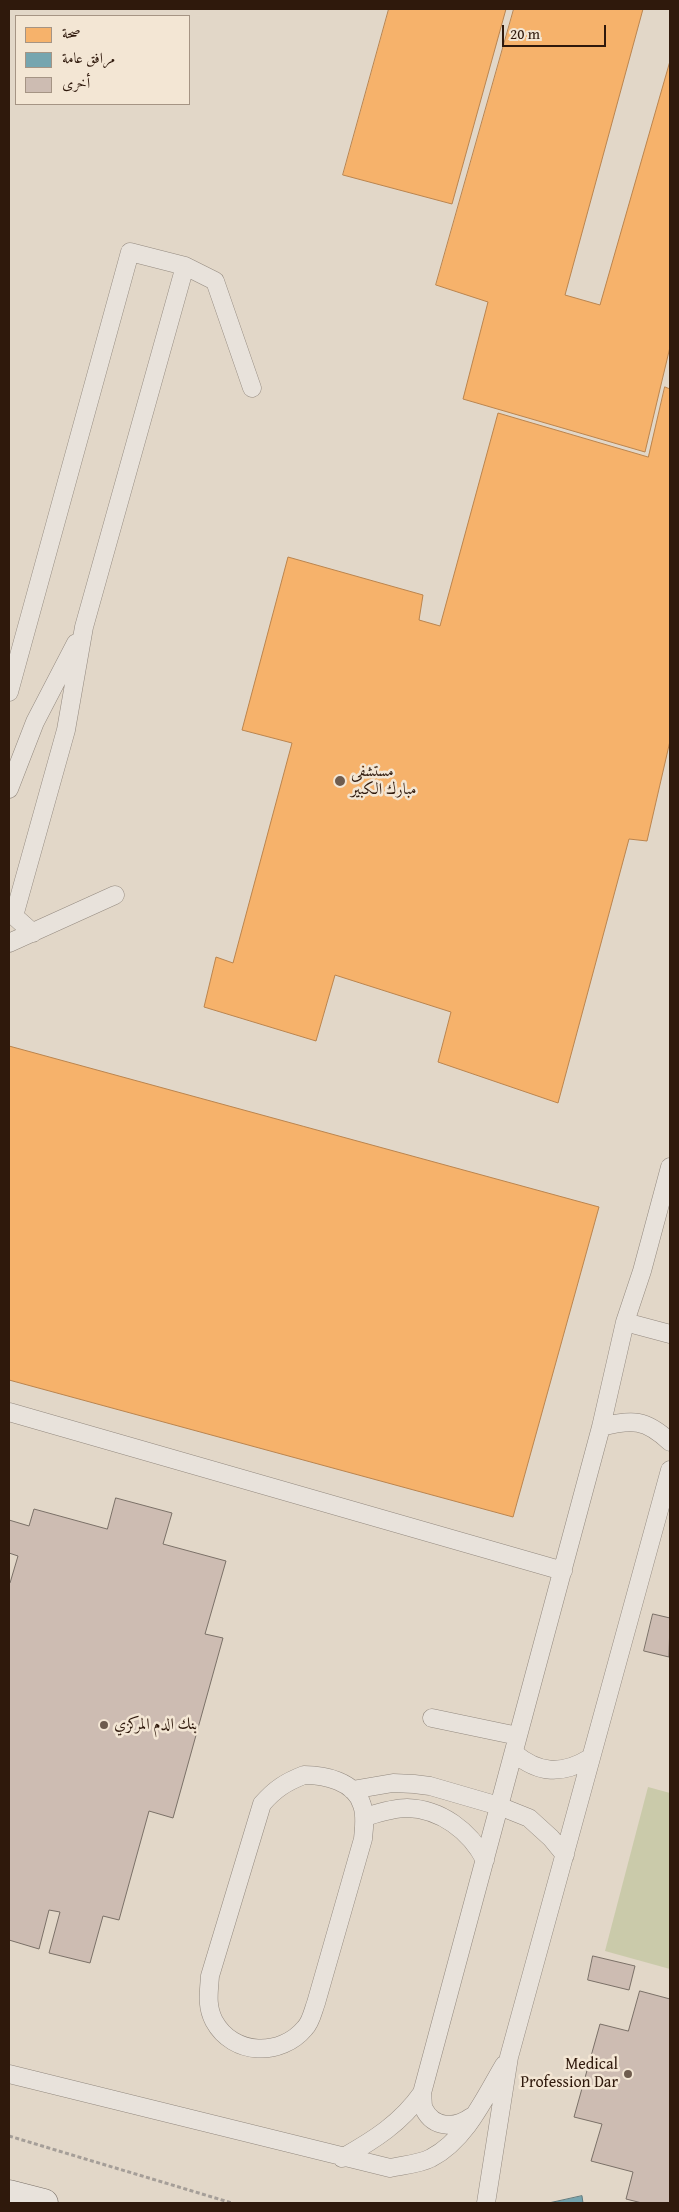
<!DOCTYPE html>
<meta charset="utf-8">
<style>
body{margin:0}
#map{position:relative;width:679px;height:2212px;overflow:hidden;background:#e2d7c8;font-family:"Gentium Book Plus",Amiri,serif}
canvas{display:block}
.frame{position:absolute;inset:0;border:10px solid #2f190c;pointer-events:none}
.legend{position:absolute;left:15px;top:15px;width:175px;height:90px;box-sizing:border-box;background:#f3e6d4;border:1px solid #a59484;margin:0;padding:6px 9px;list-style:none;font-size:15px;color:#2f190c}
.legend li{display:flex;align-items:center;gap:10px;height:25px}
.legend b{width:25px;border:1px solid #a59484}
.scale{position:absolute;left:502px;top:25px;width:104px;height:22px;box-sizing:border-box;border:2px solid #2f190c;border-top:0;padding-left:6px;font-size:15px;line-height:18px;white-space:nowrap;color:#2f190c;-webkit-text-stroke:4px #f3e6d4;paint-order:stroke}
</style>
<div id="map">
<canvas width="679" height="2212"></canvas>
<div class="frame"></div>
<ul class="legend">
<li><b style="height:14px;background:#f6b26b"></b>صحة</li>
<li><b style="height:14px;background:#76a5af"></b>مرافق عامة</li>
<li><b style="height:14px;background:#cdbcb2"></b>أخرى</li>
</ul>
<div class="scale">20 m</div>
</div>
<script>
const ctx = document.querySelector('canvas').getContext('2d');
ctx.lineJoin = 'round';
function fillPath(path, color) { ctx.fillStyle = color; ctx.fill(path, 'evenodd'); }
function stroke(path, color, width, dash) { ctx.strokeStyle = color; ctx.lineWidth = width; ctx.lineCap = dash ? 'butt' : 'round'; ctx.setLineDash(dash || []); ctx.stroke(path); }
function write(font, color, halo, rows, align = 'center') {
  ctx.font = font + ' "Gentium Book Plus",Amiri,serif'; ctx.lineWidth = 5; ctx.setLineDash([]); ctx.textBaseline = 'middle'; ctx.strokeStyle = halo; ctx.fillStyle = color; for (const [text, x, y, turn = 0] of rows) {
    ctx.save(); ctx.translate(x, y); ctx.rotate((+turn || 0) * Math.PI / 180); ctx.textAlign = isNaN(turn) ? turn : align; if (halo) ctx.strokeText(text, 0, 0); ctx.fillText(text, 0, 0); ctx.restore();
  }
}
const green = new Path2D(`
 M 648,1787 L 670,1793 L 670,1969 L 605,1951 Z`);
const health = new Path2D(`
 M 389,9 L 506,9 L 452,204 L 343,175 Z
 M 514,9 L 643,9 L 565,295 L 600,305 L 670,61 L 670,347 L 645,452 L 463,399 L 488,302 L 436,285 Z
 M 665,387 L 670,389 L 670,741 L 647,841 L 629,839 L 558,1103 L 438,1062 L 451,1012 L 335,975 L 316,1041 L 204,1007 L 216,957 L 233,963 L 292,743 L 242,730 L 288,557 L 423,595 L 419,620 L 440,626 L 498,413 L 648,457 Z
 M 9,1046 L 599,1207 L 513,1517 L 9,1380 Z`);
const public = new Path2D(`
 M 582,2196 L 583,2203 L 549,2203 Z`);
const building = new Path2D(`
 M 116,1498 L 172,1513 L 163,1544 L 226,1561 L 205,1634 L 223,1638 L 173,1818 L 149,1811 L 119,1920 L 103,1916 L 90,1963 L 49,1953 L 60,1912 L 49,1910 L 39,1949 L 9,1940 L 9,1583 L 10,1583 L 18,1556 L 9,1553 L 9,1520 L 29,1526 L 34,1509 L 107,1529 Z
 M 653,1614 L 670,1618 L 669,1657 L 644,1651 Z
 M 593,1956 L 635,1966 L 629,1990 L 588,1980 Z
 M 640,1991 L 670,1999 L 670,2203 L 642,2203 L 626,2199 L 633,2172 L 591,2161 L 602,2124 L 574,2117 L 600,2024 L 628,2031 Z`);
const path = new Path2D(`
 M 9,2136 L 232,2203`);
const service = new Path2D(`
 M 9,692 L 130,252 L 185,266 L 215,281 L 252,388
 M 9,789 L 35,722 L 76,643
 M 33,933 L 14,916 L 66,730 L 84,627 L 185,266
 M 9,943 L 115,895
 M 625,1322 L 670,1334
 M 9,1412 L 563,1571
 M 601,1427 C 632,1419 646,1419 670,1442
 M 432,1718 L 518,1736
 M 514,1753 C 539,1774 562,1775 590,1758
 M 304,1775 C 324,1775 355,1781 362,1805 C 366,1816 364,1827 363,1839 L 316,2003 C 313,2011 311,2022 305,2028 C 281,2057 233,2056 214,2021 C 206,2006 209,1991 210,1976 L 262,1804 C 275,1789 286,1782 304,1775 Z
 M 352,1790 L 393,1783 L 414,1784 L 430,1786 L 499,1806 L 529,1818 L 551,1838 L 565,1855
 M 365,1817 C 378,1813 393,1808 407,1808 C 441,1809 470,1831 485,1860
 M 9,2074 L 390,2168 C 403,2165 420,2164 431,2158 C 466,2140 485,2097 504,2065
 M 422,2093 C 423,2098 422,2105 424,2109 C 434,2129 456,2128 471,2117
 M 342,2158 C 374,2140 401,2123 422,2093 L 601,1427 L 625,1322 L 642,1271 L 670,1167
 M 486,2203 L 509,2057 L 670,1470`);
const secondary = new Path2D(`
 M 9,2194 L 44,2203`);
const markers = [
 [340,781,6,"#6e5c4e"],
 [104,1725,5,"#6e5c4e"],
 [628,2074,5,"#6e5c4e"]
];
const poiNames = [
 ["مستشفى",351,772],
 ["مبارك الكبير",351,790],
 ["بنك الدم المركزي",114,1725],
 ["Medical",618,2065,"right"],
 ["Profession Dar",618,2083,"right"]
];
fillPath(green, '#cacaaa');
fillPath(health, '#f6b26b');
stroke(health, '#ba844e', 1);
fillPath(public, '#76a5af');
stroke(public, '#617b7e', 1);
fillPath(building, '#cdbcb2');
stroke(building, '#7a7067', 1);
stroke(service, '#93897f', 19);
stroke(secondary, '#7a7067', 29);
stroke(path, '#a59e98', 3, [4, 2.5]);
stroke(service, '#e8e2db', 18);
stroke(secondary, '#e8e2db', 28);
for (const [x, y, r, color] of markers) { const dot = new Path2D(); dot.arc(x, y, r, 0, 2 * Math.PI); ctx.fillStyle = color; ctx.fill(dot); stroke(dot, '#f3e6d4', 2); }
write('16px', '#2f190c', '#f3e6d4', poiNames, 'left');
</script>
